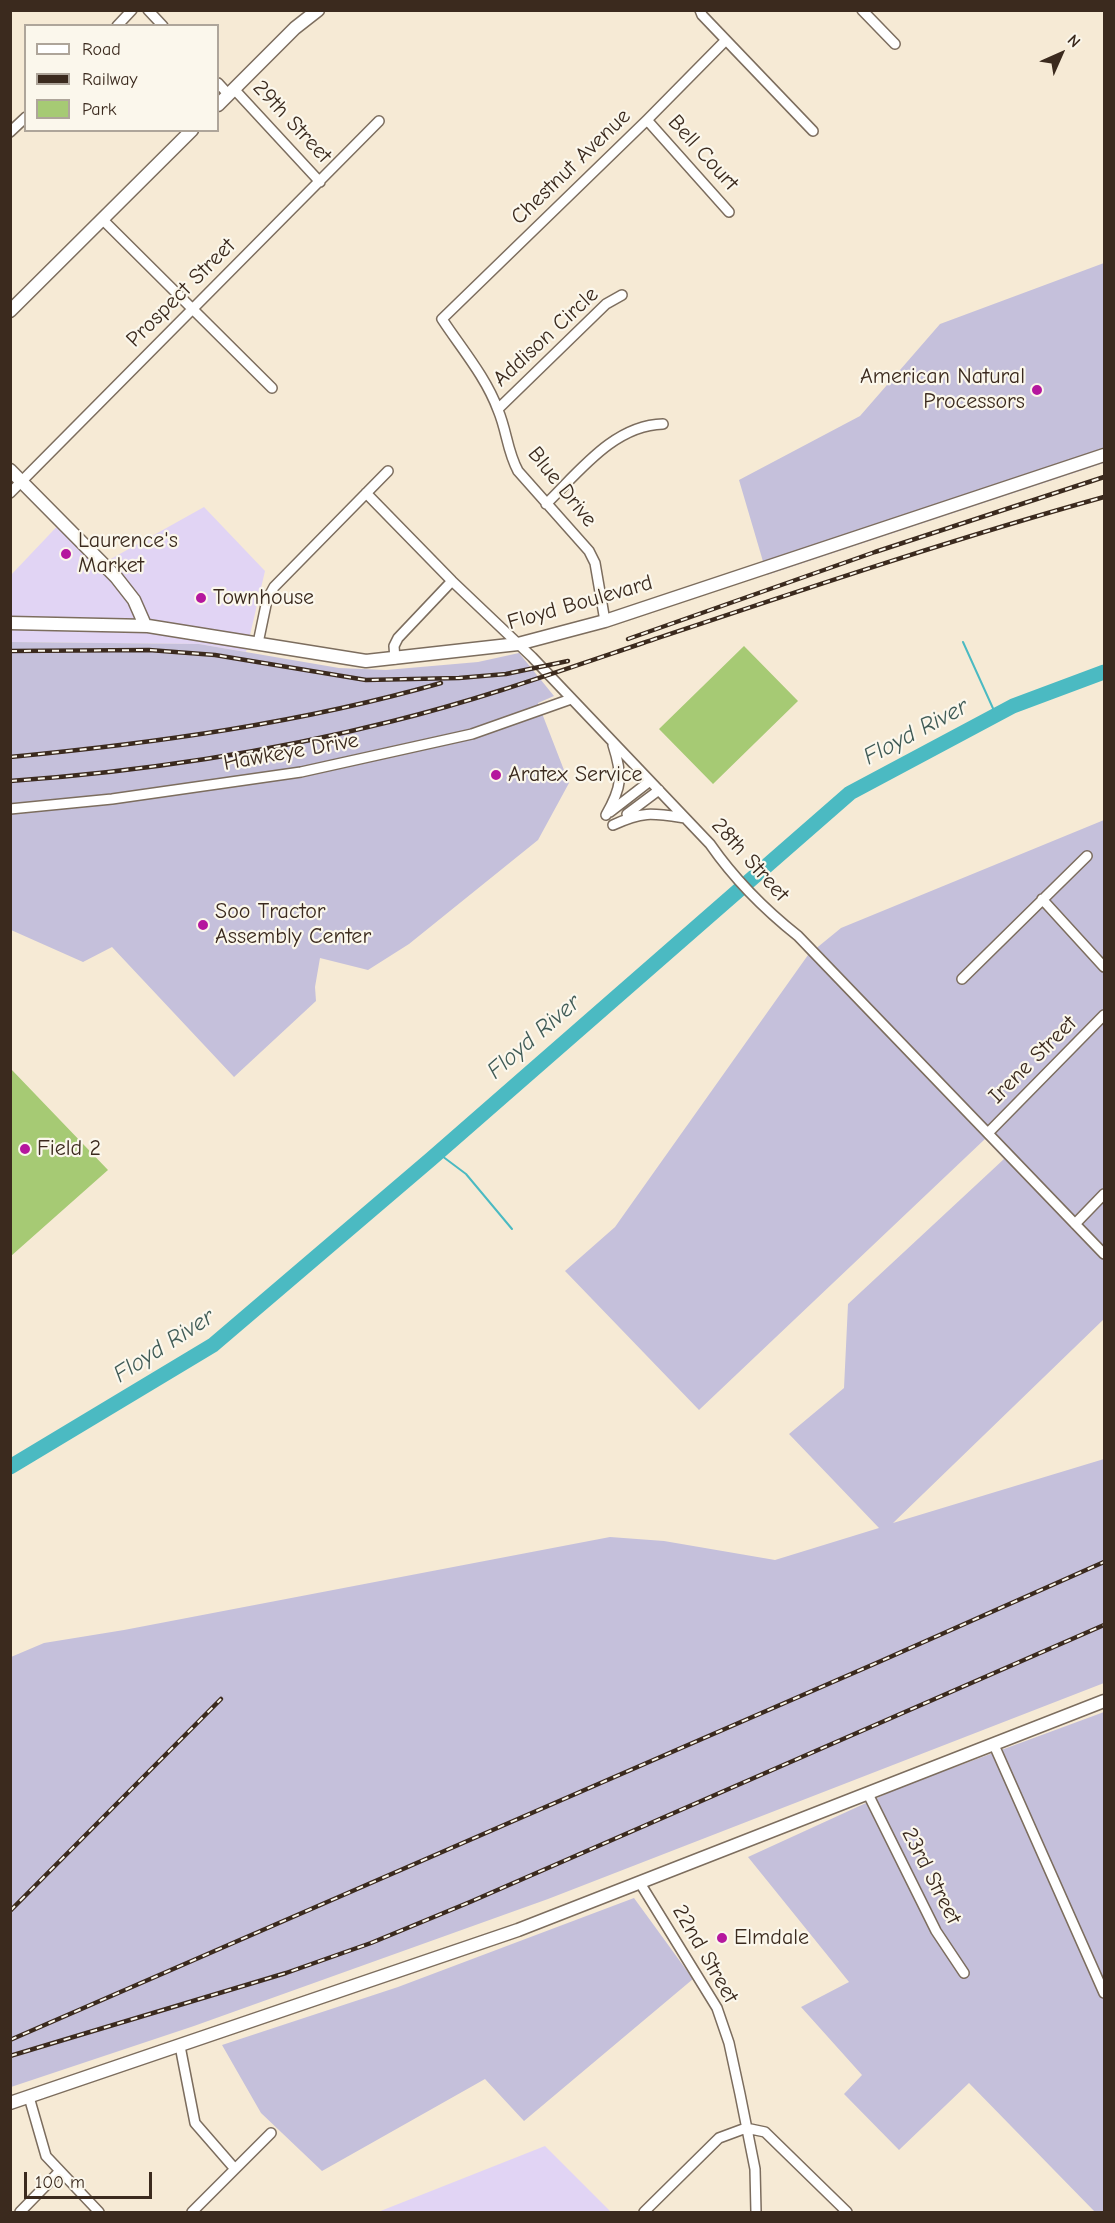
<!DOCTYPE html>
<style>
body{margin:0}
#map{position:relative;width:1115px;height:2223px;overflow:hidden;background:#f6ead5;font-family:"Comic Neue",sans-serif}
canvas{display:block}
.frame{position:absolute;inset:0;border:12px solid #3b2a1e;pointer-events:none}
.legend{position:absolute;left:24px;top:24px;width:195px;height:108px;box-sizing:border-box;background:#fbf7ec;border:2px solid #aea59a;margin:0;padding:8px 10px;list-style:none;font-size:18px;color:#3b2a1e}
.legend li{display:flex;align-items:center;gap:12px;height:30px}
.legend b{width:30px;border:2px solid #aea59a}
.north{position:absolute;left:1031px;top:24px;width:60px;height:60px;-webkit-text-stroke:4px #fbf7ec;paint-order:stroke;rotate:45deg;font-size:16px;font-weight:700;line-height:24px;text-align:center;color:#3b2a1e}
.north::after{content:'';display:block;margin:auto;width:21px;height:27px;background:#3b2a1e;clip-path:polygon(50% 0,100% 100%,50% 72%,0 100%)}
.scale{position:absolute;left:24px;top:2172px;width:128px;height:27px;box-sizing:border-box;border:3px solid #3b2a1e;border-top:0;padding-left:8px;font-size:18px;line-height:21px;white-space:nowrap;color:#3b2a1e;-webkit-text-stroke:4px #fbf7ec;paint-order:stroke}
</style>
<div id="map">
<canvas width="1115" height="2223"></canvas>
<div class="frame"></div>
<ul class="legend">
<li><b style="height:8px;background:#fff"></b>Road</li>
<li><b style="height:8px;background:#3b2a1e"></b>Railway</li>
<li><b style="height:16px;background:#a6ca74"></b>Park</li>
</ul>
<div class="north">N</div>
<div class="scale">100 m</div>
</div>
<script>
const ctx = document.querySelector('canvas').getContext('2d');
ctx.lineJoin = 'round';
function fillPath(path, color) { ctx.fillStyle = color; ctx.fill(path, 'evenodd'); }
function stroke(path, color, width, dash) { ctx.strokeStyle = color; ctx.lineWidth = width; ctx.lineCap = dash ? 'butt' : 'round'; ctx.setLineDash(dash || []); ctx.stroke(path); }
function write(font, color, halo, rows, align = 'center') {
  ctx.font = font + ' "Comic Neue",sans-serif'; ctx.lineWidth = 4.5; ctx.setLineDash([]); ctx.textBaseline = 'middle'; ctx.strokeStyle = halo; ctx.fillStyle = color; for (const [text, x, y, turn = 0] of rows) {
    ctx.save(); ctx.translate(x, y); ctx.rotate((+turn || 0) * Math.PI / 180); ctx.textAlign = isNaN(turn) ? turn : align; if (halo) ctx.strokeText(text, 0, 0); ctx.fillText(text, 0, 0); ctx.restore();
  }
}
const built = new Path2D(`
 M 204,507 L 265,571 L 246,652 L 199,644 L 11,642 L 10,576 L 65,518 L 109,560 Z
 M 545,2146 L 611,2212 L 378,2212 Z`);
const industrial = new Path2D(`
 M 1104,263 L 1104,463 L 767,575 L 739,480 L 860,416 L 940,324 Z
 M 11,642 L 199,644 L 339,668 L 386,670 L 478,662 L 519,653 L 554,696 L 538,703 L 569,783 L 538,840 L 409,944 L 368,970 L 320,958 L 315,987 L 316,1001 L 234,1077 L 112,947 L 83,962 L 11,930 Z
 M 1104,820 L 1104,1319 L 893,1523 L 1104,1459 L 1104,1683 L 548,1899 L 194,2026 L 11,2087 L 11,1657 L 44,1643 L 124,1630 L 610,1537 L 664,1541 L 775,1560 L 879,1528 L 789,1434 L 844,1388 L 848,1304 L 1004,1159 L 985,1139 L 699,1410 L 565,1271 L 615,1227 L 808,955 L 841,928 Z
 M 1104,1712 L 1104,2212 L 1095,2212 L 969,2083 L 899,2150 L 844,2094 L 862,2075 L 801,2007 L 849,1982 L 748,1857 L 901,1787 Z
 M 634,1898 L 693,1979 L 524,2121 L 485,2079 L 322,2171 L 261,2113 L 222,2045 L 398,1987 Z`);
const green = new Path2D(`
 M 744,646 L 798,701 L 713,784 L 659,729 Z
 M 11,1069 L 108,1170 L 11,1256 L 10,1256 Z`);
const stream = new Path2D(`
 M 963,642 L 996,715
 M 438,1153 L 466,1174 L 512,1229`);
const river = new Path2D(`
 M 10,1467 L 213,1345 L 431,1159 L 850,793 L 1013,706 L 1104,672`);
const minor = new Path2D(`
 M 148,10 L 163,26
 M 700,10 L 702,15 L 813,131
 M 862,10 L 895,44
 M 117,26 L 132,10
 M 218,83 L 228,94
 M 234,89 L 320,182
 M 647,120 L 729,212
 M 10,132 L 26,117
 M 102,219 L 272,388
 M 498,409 L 606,304 L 622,295
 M 10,493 L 379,121
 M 366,493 L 452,581 L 532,657 L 710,844 C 735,880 764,909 798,936 L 1104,1254
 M 546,504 C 579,472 614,425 663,424
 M 605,621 L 595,563 L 589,551 L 518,471 C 507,451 507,431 498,410 C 486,377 461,348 442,319 L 647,120 L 725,41
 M 258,643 L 267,600 L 274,587 L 388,471
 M 395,659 L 394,646 L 398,638 L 452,581
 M 10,809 L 112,799 L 301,772 L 472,734 L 571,699
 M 610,812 L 650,781
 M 627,814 L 659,790
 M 606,815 C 622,787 623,776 613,745
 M 613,825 C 643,811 652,813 685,818
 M 1042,899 L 1104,967
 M 962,979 L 1087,856
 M 988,1133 L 1104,1015
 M 1075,1224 L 1104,1194
 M 994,1745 L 1104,1993
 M 868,1794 L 936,1931 L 964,1973
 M 640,1883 L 717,2008 L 729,2043 L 740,2094 L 755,2169 L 756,2212
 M 180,2046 L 195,2123 L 235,2169
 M 29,2097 L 46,2156 L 99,2212
 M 20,2212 L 59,2172
 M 192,2212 L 271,2133
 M 644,2212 L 719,2138 L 746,2128 L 765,2132 L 847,2212`);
const major = new Path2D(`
 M 218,105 L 295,28 L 318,10
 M 10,311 L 192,130
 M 10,470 L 116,577 L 134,600 L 145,625
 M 10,623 L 148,626 L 366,661 L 518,644 L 605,621 L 1104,455
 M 10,2103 L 518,1930 L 1104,1701`);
const rail = new Path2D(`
 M 628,639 L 875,552 L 1104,477
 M 10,651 L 149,650 L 215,655 L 366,680 L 459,678 L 506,674 L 568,661
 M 10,757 C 156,743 301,723 441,683
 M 10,781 C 137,772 270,752 393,721 C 478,700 560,671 643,643 C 796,592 949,540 1104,497
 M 10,1911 L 221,1699
 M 10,2040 L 881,1661 L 1104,1562
 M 10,2056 L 286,1973 L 371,1943 L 470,1902 L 1104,1625`);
const markers = [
 [1037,390,6,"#b5179e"],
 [66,554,6,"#b5179e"],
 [201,598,6,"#b5179e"],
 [496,775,6,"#b5179e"],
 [203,925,6,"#b5179e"],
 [25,1149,6,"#b5179e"],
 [722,1938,6,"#b5179e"]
];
const streetNames = [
 ["29th Street",292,122,47],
 ["Bell Court",703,153,48],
 ["Chestnut Avenue",571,167,-44],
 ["Prospect Street",181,293,-45],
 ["Addison Circle",546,337,-43],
 ["Blue Drive",562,487,51],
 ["Floyd Boulevard",580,603,-16],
 ["Hawkeye Drive",291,752,-10],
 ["28th Street",750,860,48],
 ["Irene Street",1033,1060,-45],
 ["23rd Street",931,1876,63],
 ["22nd Street",705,1954,60]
];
const poiNames = [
 ["American Natural",1025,377,"right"],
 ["Processors",1025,402,"right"],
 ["Laurence's",78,541],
 ["Market",78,566],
 ["Townhouse",213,598],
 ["Aratex Service",508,775],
 ["Soo Tractor",215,912],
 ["Assembly Center",215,937],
 ["Field 2",37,1149],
 ["Elmdale",734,1938]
];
const waterNames = [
 ["Floyd River",916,732,-28],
 ["Floyd River",534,1037,-41],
 ["Floyd River",164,1346,-33]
];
fillPath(built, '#e1d4f4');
fillPath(industrial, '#c5c0db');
fillPath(green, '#a6ca74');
stroke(stream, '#4bbac2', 2);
stroke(river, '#4bbac2', 15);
stroke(minor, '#7c6d5e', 12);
stroke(major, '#7c6d5e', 15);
stroke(minor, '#fff', 9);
stroke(major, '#fff', 12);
stroke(rail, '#3b2a1e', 4.5);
stroke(rail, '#fbf7ec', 2, [7]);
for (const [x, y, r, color] of markers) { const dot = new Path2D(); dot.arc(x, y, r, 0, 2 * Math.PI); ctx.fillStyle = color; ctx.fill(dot); stroke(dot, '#fbf7ec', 2); }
write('22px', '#3b2a1e', '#fbf7ec', streetNames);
write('22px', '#3b2a1e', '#fbf7ec', poiNames, 'left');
write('italic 24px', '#415c57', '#fbf7ec', waterNames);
</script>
